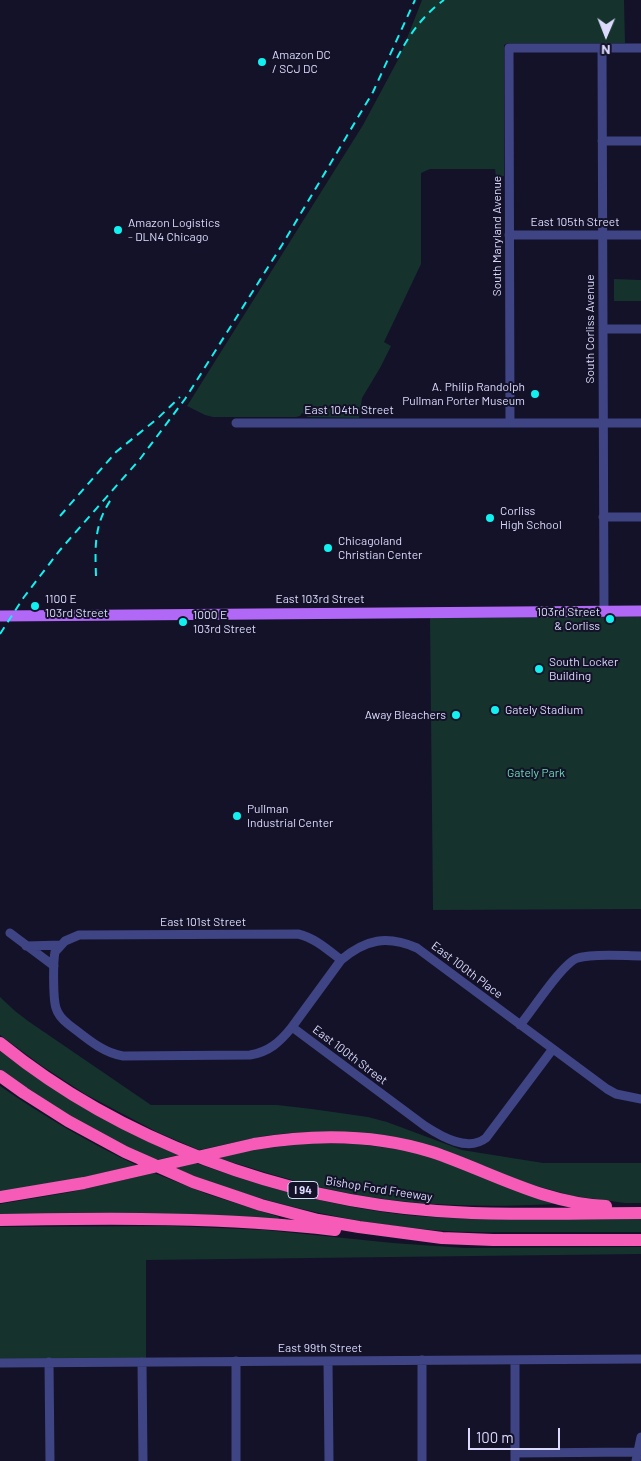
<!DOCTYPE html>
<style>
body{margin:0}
#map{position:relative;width:641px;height:1461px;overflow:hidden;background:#131228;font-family:Barlow,sans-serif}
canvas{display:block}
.north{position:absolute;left:581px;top:10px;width:50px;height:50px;-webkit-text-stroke:4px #131228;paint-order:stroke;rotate:181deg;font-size:14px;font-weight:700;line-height:20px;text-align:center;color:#dbdafd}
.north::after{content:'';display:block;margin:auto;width:18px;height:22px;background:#dbdafd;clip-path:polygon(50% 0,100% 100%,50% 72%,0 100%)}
.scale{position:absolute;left:468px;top:1428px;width:92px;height:22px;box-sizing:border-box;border:2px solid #dbdafd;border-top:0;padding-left:6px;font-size:15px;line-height:18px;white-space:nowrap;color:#dbdafd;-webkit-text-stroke:4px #131228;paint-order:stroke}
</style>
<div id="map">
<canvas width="641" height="1461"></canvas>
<div class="north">N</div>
<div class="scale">100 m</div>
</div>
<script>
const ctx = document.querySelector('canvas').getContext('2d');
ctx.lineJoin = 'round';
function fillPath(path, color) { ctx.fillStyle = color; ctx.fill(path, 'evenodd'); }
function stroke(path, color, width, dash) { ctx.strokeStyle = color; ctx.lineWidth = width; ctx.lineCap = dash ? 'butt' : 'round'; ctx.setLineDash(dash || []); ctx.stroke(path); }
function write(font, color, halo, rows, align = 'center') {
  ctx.font = font + ' Barlow,sans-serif'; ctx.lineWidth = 4; ctx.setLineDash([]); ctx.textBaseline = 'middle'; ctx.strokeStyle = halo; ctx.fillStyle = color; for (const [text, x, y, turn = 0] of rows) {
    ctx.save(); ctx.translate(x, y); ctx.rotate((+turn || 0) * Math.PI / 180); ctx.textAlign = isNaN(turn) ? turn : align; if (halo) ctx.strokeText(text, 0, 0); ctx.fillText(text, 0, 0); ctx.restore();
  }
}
const green = new Path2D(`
 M 422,0 L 624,0 L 625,43 L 508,43 L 504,45 L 504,176 L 496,177 L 495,169 L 430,169 L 421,173 L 421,264 L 384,342 L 391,346 L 380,368 L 362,398 L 359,418 L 308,417 L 302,413 L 300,416 L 296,417 L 213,417 L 205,415 L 187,406 L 363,125 L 400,56 Z
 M 614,279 L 641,280 L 641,301 L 614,301 Z
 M 641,617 L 641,909 L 433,910 L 430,618 Z
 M 0,997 L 15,1011 L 28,1021 L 151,1105 L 277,1105 L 312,1109 L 368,1117 L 387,1122 L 462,1150 L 543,1163 L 641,1163 L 641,1203 L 625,1203 L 573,1196 L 342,1132 L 289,1133 L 264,1136 L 199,1150 L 157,1132 L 85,1094 L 42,1066 L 0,1035 Z
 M 0,1051 C 55,1093 114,1128 178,1155 L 156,1160 L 113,1140 L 71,1117 L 0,1070 Z
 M 0,1086 C 43,1116 88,1142 136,1165 L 90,1176 L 0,1192 Z
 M 307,1143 L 357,1144 L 404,1150 L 427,1156 L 554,1202 L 554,1204 C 478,1208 402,1206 328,1189 C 291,1181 255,1169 218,1158 L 246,1151 Z
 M 196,1163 C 264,1188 334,1207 406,1215 C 444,1219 482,1219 520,1219 C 560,1219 601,1219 641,1219 L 641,1232 C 603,1232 565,1232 527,1232 C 495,1232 464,1233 432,1230 C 343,1222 257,1202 174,1168 Z
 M 154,1173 L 207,1194 L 279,1217 L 278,1221 L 0,1216 L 0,1204 L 71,1192 Z
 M 172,1226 L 265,1230 L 393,1243 L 465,1248 L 641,1247 L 641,1254 L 146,1260 L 146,1360 L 0,1359 L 0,1227 Z`);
const minor = new Path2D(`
 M 602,48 L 604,611
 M 602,141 L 641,141
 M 509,235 L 641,235
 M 603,329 L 641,329
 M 236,423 L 641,423
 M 510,423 L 509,48 L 641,48
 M 603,517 L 641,517
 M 10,933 L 54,966
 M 26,946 L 61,945
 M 341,960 C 328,950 315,938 298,934 L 79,935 L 65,941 L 55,952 C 53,962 53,999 56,1008 C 58,1015 63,1020 68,1024 C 84,1036 102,1053 123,1056 L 250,1055 C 269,1052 280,1042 292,1027 L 425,1126 C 442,1137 468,1152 486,1138 L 552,1050
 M 520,1025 C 532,1011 563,962 578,958 C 593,953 625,956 641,956
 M 292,1027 L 341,960 C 366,939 387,935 417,948 L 607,1089 L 616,1094 L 641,1099
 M 422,1360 L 422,1461
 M 515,1360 L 515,1461
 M 236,1361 L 236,1461
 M 328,1361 L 329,1461
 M 49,1362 L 50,1461
 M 142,1362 L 143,1461
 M 0,1363 L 641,1359
 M 515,1453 L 638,1452
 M 636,1461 L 641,1437`);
const major = new Path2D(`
 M 0,616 L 641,611`);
const highway = new Path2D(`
 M 0,1043 C 120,1141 283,1200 437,1211 C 505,1216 573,1213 641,1213
 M 0,1076 L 24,1093 L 68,1121 L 125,1152 L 193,1182 L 261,1205 L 318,1220 L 359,1227 L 442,1238 L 493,1240 L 641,1240
 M 0,1197 L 84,1183 L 254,1144 C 313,1134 375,1134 432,1152 C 489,1171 544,1204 606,1206
 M 0,1220 C 112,1218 224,1217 335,1230`);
const rail = new Path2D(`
 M 397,58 C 409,35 423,15 444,0
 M 60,516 L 116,452 L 157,419 L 180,397
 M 96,576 C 95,545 94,524 112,498
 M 0,634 L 24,597 L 60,550 L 140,459 L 185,399 L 282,245 L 373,92 L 415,0`);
const markers = [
 [262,62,5,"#11f2f0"],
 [118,230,5,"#11f2f0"],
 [535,394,5,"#11f2f0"],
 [490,518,5,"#11f2f0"],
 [328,548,5,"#11f2f0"],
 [35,606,5,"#11f2f0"],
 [610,619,5,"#11f2f0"],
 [183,622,5,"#11f2f0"],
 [539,669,5,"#11f2f0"],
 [495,710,5,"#11f2f0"],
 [456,715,5,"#11f2f0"],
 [237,816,5,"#11f2f0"]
];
const shields = [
 [303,1190,30]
];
const shieldNames = [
 ["I 94",303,1190]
];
const poiNames = [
 ["Amazon DC",272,55],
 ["/ SCJ DC",272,69],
 ["Amazon Logistics",128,223],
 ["- DLN4 Chicago",128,237],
 ["A. Philip Randolph",525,387,"right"],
 ["Pullman Porter Museum",525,401,"right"],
 ["Corliss",500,511],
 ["High School",500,525],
 ["Chicagoland",338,541],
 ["Christian Center",338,555],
 ["1100 E",45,599],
 ["103rd Street",45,613],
 ["103rd Street",600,612,"right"],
 ["& Corliss",600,626,"right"],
 ["1000 E",193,615],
 ["103rd Street",193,629],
 ["South Locker",549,662],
 ["Building",549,676],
 ["Gately Stadium",505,710],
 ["Away Bleachers",446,715,"right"],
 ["Pullman",247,809],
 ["Industrial Center",247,823]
];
const streetNames = [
 ["East 105th Street",575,222],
 ["South Maryland Avenue",497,236,-90],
 ["South Corliss Avenue",590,329,-90],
 ["East 104th Street",349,410],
 ["East 103rd Street",320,599],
 ["East 101st Street",203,922],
 ["East 100th Place",467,970,37],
 ["East 100th Street",350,1055,37],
 ["Bishop Ford Freeway",379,1189,9],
 ["East 99th Street",320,1348]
];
const parkNames = [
 ["Gately Park",536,773]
];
fillPath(green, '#15322d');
stroke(minor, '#3f4484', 9);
stroke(major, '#b268f7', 11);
stroke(highway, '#f65cb7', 12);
stroke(rail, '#11f2f0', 2, [8, 6]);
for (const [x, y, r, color] of markers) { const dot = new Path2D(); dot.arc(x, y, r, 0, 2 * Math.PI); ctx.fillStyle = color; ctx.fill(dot); stroke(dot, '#131228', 2); }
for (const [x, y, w] of shields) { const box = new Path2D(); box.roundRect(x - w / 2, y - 8.5, w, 17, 4); ctx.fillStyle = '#131228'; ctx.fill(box); stroke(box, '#dbdafd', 1); }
write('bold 11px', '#dbdafd', null, shieldNames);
write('12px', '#dbdafd', '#131228', poiNames, 'left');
write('12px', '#dbdafd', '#131228', streetNames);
write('12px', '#69dab2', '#131228', parkNames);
</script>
